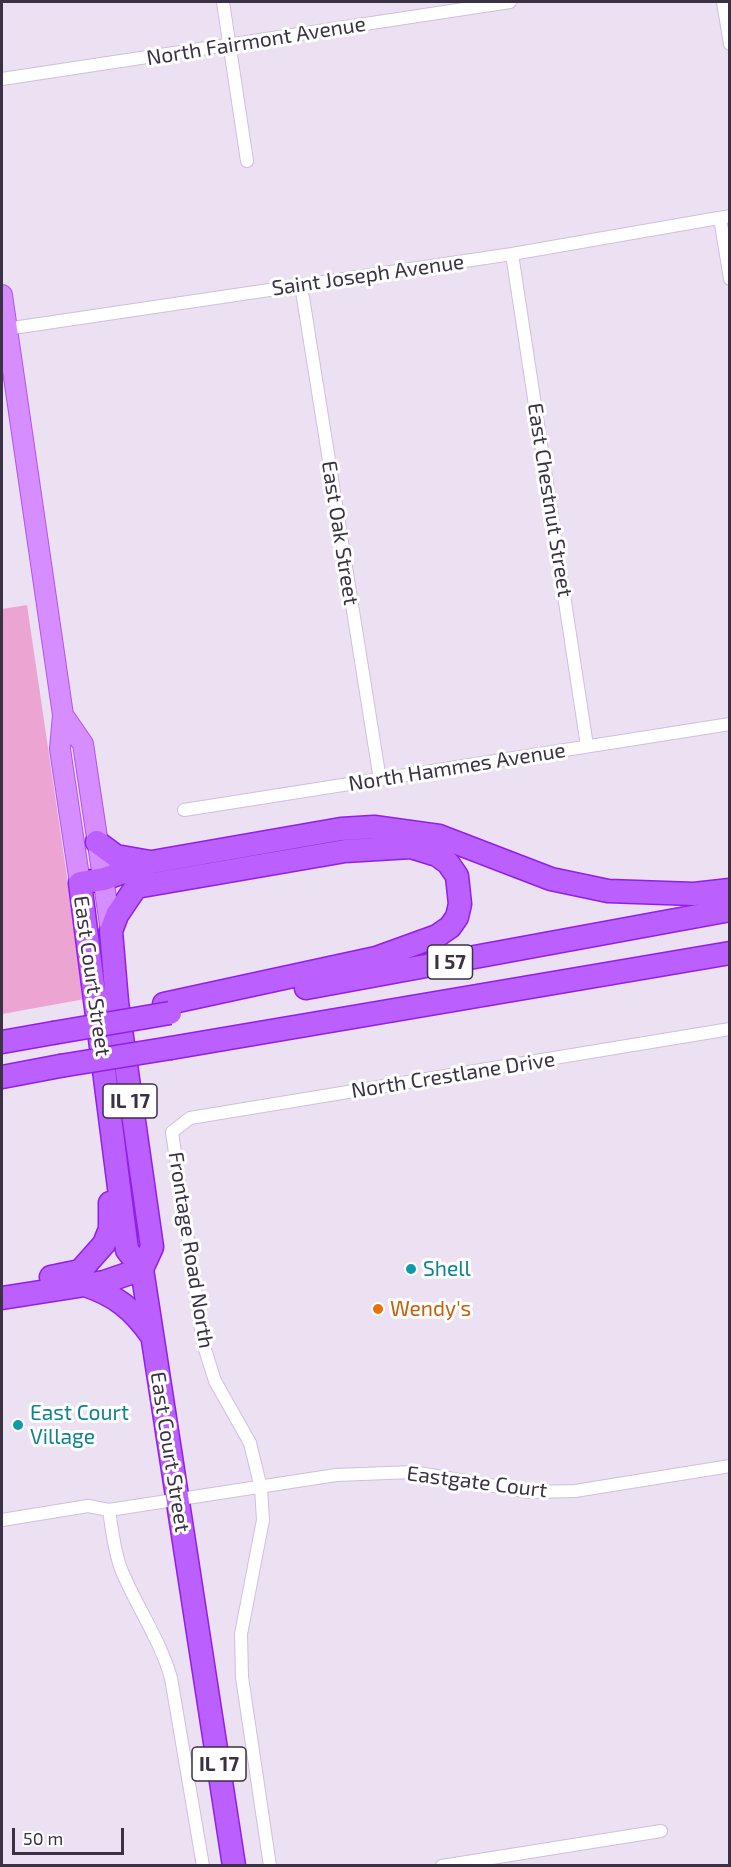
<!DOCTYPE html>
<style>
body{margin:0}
#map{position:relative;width:731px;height:1867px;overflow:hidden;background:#ece0f3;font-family:"Exo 2",sans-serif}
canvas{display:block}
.frame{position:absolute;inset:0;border:3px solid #3b3144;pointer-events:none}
.scale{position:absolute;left:12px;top:1828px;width:112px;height:27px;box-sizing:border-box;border:3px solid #3b3144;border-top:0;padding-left:8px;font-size:18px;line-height:21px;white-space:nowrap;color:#3b3144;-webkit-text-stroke:4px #fff;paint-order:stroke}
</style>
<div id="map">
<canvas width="731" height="1867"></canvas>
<div class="frame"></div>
<div class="scale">50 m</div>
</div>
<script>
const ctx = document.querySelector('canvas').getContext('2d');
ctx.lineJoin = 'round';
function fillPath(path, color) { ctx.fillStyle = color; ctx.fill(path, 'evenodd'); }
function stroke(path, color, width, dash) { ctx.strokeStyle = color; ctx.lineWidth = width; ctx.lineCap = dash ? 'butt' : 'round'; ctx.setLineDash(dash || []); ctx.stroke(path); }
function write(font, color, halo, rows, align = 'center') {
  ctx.font = font + ' "Exo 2",sans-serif'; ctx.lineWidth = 6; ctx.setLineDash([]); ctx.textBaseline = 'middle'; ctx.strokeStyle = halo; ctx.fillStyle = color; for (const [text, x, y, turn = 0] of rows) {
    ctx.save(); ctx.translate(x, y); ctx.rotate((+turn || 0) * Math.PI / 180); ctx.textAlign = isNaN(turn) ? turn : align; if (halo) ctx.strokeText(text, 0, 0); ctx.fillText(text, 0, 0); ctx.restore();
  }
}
const green = new Path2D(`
 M 27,605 L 85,999 L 2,1014 L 2,609 Z`);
const street = new Path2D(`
 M 223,2 L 247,161
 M 723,2 L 730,44
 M 2,79 L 510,2
 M 720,218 L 730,279
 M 512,254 L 587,746
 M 301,285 L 380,780
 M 6,329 L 512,254 L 730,216
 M 184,810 L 730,724
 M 109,1510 C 112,1530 114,1550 121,1569 C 136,1606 160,1639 171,1678 L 203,1866
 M 2,1520 L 88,1506 L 109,1510 L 336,1475 L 413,1472 L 530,1492 L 575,1491 L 730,1466
 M 270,1866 L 242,1677 L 241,1634 L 263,1520 L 261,1488 L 250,1443 L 215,1381 L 203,1343 L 172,1132 L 190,1118 L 730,1029
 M 442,1866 L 661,1831`);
const primary = new Path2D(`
 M 2,295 L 63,715 L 60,749 L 80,883
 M 63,715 L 83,744 L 111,931`);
const highway = new Path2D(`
 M 97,842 L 116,856 L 150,862
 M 306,988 L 730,910
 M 2,1042 L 53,1033
 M 171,1048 L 730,953
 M 2,1077 L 60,1066
 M 51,1277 L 80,1271 L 104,1244 L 110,1229 L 110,1203
 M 85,1285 C 115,1295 133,1309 151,1335
 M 2,1298 L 104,1282 L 142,1269 L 152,1247 L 117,1002 L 111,931 L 117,915 L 136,887 L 345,851 L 411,847 L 437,855 L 448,863 L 457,876 L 460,904 L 457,917 L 450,927 L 437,936 L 376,958 L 164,1004
 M 234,1866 L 142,1269 L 127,1250 L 80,883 L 104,879 L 152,862 L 341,829 L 374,827 L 439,836 L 551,879 L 608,891 L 694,894 L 730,890`);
const highwayBridge = new Path2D(`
 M 53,1033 L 170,1013
 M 60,1066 L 171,1048`);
const markers = [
 [411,1269,6,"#0f9aa8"],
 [378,1309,6,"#e8710a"],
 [18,1425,6,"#0f9aa8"]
];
const shields = [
 [450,962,45],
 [130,1101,54],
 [219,1764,54]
];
const shieldNames = [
 ["I 57",450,962],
 ["IL 17",130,1101],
 ["IL 17",219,1764]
];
const streetNames = [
 ["North Fairmont Avenue",256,41,-9],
 ["Saint Joseph Avenue",368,275,-8],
 ["East Chestnut Street",550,500,81],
 ["East Oak Street",340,533,81],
 ["North Hammes Avenue",457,767,-9],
 ["East Court Street",92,976,82],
 ["North Crestlane Drive",453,1075,-9],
 ["Frontage Road North",191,1250,81],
 ["East Court Street",170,1452,81],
 ["Eastgate Court",477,1482,7]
];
const cultureNames = [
 ["Shell",423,1269],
 ["East Court",30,1413],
 ["Village",30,1437]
];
const foodNames = [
 ["Wendy's",390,1309]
];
fillPath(green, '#eca4d2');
stroke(street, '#d0bfdd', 14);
stroke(primary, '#b351f0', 22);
stroke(highway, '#901fee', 25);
stroke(street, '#fff', 12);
stroke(primary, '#d58dff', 20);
stroke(highway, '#bc5fff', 22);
stroke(highwayBridge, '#901fee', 25, []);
stroke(highwayBridge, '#bc5fff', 22);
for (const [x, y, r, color] of markers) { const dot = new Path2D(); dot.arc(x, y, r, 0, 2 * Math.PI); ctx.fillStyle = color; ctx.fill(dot); stroke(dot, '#fff', 2); }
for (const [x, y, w] of shields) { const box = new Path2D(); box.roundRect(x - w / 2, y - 17, w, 34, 4.5); ctx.fillStyle = '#fff'; ctx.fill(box); stroke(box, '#3b3144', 1.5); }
write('bold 20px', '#3b3144', null, shieldNames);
write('21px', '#3b3144', '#fff', streetNames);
write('21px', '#0d838f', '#fff', cultureNames, 'left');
write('21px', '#c56008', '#fff', foodNames, 'left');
</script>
